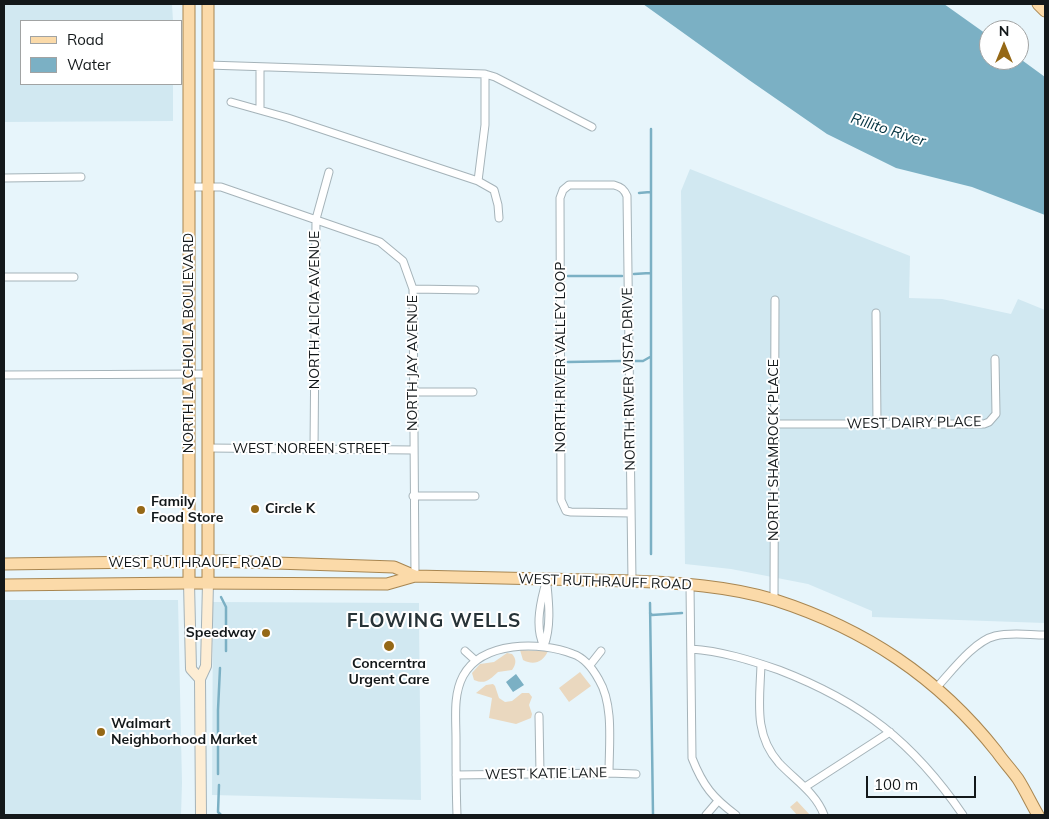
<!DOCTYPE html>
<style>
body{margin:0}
#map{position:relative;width:1049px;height:819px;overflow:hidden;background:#e7f5fb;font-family:Mulish,sans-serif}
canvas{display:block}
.frame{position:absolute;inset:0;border:5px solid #13181a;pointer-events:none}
.legend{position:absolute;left:20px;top:20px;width:162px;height:65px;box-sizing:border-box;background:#fff;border:1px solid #a1a3a3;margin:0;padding:6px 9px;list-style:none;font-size:15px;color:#13181a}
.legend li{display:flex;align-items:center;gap:10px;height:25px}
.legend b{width:25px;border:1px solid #a1a3a3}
.north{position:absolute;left:979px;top:20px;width:50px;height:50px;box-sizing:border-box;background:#fff;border:1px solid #a1a3a3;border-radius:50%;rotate:0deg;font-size:14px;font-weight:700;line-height:20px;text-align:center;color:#13181a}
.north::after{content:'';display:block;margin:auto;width:18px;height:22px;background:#956816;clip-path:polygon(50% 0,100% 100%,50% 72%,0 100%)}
.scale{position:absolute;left:866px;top:776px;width:110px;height:22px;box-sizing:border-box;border:2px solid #13181a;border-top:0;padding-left:6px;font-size:15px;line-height:18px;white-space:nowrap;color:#13181a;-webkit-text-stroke:4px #fff;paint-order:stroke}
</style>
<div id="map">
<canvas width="1049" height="819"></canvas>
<div class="frame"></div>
<ul class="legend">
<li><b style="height:6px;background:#fbdaa9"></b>Road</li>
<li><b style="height:14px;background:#7bb0c4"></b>Water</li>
</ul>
<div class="north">N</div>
<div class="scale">100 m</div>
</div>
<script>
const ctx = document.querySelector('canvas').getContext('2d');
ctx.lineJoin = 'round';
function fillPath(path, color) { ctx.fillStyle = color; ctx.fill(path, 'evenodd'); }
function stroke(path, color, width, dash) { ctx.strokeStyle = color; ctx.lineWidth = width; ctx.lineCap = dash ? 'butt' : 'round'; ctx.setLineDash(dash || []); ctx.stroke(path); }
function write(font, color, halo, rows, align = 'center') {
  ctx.font = font + ' Mulish,sans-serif'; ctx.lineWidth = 4; ctx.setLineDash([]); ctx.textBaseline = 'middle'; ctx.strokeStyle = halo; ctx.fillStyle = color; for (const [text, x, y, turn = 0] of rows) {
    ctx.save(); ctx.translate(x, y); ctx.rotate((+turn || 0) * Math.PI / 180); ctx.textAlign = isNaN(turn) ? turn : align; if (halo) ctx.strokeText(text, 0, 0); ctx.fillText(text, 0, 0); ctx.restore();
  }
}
const built = new Path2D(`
 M 4,4 L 172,4 L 173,21 L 21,21 L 21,84 L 173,84 L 173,121 L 4,122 Z
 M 690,169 L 910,256 L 909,298 L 942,299 L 1011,314 L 1018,299 L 1045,310 L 1045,623 L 872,617 L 872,611 L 808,584 L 731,569 L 685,564 L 681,191 Z
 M 4,600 L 178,600 L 182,783 L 181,815 L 4,815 Z
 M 213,602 L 419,603 L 419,615 L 421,619 L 419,620 L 421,800 L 212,795 Z`);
const green = new Path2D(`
 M 520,650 L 548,651 C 543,662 534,666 523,660 Z
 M 507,653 L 512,654 C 517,659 516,665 512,670 L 498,672 C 490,679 486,685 474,680 L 472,673 L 480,664 L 494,662 Z
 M 580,672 L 591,686 L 569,702 L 559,688 Z
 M 493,684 L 495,686 L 499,698 L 505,702 L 512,701 L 522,693 L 529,693 L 532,697 L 529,705 L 532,714 L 531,718 L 516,724 L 489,718 L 492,698 L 476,693 L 486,685 Z
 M 797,801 L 810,815 L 797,815 L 790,807 Z`);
const water = new Path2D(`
 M 643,4 L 944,4 L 989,36 L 989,60 L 1019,60 L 1019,58 L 1045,77 L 1045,215 L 972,187 L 896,168 L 827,134 L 749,80 Z
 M 516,674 L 524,685 L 513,692 L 506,682 Z`);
const stream = new Path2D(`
 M 651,129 L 651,554
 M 639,193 L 650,192
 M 634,274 L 650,273
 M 568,276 L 622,276
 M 635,361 L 643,361 L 650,357
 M 568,362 L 623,361
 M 221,597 L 226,607 L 226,651
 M 650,603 L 653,815
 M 650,613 L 652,615 L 682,613
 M 218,774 L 218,710 L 220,668
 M 219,785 L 218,812 L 221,815`);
const street = new Path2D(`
 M 208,65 L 485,74 L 495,77 L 592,127
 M 260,67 L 260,109
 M 231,102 L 288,118 L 478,181 L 494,190 L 498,205 L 499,218
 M 4,178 L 81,177
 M 478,181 L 485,125 L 485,74
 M 190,187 L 221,187 L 380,242 L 403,261 L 413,289 L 415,576
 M 4,277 L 74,277
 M 413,289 L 475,290
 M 876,313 L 877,424
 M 4,375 L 208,374
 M 414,392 L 473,392
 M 774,424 L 984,424 L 989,422 L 996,414 L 995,359
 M 209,448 L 413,450
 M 314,449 L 316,219 L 329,172
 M 413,496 L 475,496
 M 631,513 L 571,512 L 566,511 L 561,500 L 560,198 L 563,190 L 569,185 L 614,185 C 621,187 624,189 627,196 L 632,581
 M 690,585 L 692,758 C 703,786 713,798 736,815
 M 774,600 L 775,300
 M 544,646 C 534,627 541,599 547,579
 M 544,646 C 551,627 549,605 547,585
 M 691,649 C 721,651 750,660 779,670 C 862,702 913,742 963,815
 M 465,651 L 476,661
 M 761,664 C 760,700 753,734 779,763 C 795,780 816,793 824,815
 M 590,665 L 601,651
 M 937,687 C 951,672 974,641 995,636 C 1011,632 1029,635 1045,635
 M 539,716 L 540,774
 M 456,775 L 609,773 L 636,774
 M 805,787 L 890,732
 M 457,815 C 456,790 456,765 456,739 C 456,718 453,695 463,676 C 482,641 540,641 573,654 C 585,658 593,669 599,680 C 614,705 609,745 609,773
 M 706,815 L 718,801`);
const secondary = new Path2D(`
 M 189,583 L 191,669 L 200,679
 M 201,815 L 200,679 L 206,666 L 208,583`);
const primary = new Path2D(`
 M 208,4 L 208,583
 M 1038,4 L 1045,11
 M 4,564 L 217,561 L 394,567 L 415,576
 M 189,583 L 189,4
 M 4,585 L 189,583 L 387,584 L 415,576 L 632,581 C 679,583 729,586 775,600 C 865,629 938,677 997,752 C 1003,761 1011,769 1018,779 C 1025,790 1031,803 1038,815`);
const markers = [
 [255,509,5,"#956816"],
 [141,510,5,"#956816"],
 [266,633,5,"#956816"],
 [389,646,6,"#956816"],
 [101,732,5,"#956816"]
];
const streetNames = [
 ["NORTH ALICIA AVENUE",315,310,-90],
 ["NORTH LA CHOLLA BOULEVARD",189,343,-90],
 ["NORTH RIVER VALLEY LOOP",561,357,-90],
 ["NORTH JAY AVENUE",413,363,-90],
 ["NORTH RIVER VISTA DRIVE",629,379,-91],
 ["WEST DAIRY PLACE",914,423,-1],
 ["WEST NOREEN STREET",311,449],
 ["NORTH SHAMROCK PLACE",774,450,-90],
 ["WEST RUTHRAUFF ROAD",195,563],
 ["WEST RUTHRAUFF ROAD",605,582,2],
 ["WEST KATIE LANE",546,774,-1]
];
const poiNames = [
 ["Family",151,502],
 ["Food Store",151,518],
 ["Circle K",265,509],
 ["Speedway",256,633,"right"],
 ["Concerntra",389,664,"center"],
 ["Urgent Care",389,680,"center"],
 ["Walmart",111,724],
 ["Neighborhood Market",111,740]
];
const waterNames = [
 ["Rillito River",888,130,18]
];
const districtNames = [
 ["FLOWING WELLS",434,621]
];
fillPath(built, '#d1e8f1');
fillPath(green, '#ead8bf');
fillPath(water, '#7bb0c4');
stroke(stream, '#7bb0c4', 2.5);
stroke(street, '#a5b3b9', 9);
stroke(secondary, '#a5b3b9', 12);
stroke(primary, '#a88651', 13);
stroke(street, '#fff', 7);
stroke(secondary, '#fdedd4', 10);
stroke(primary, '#fbdaa9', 11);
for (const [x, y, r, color] of markers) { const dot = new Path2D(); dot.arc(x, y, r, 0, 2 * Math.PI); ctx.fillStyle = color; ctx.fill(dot); stroke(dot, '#fff', 2); }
write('14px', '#13181a', '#fff', streetNames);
write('bold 14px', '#13181a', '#fff', poiNames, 'left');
write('italic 15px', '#00313f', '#fff', waterNames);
ctx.letterSpacing = '1px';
write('bold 19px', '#273337', '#fff', districtNames);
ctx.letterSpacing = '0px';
</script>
